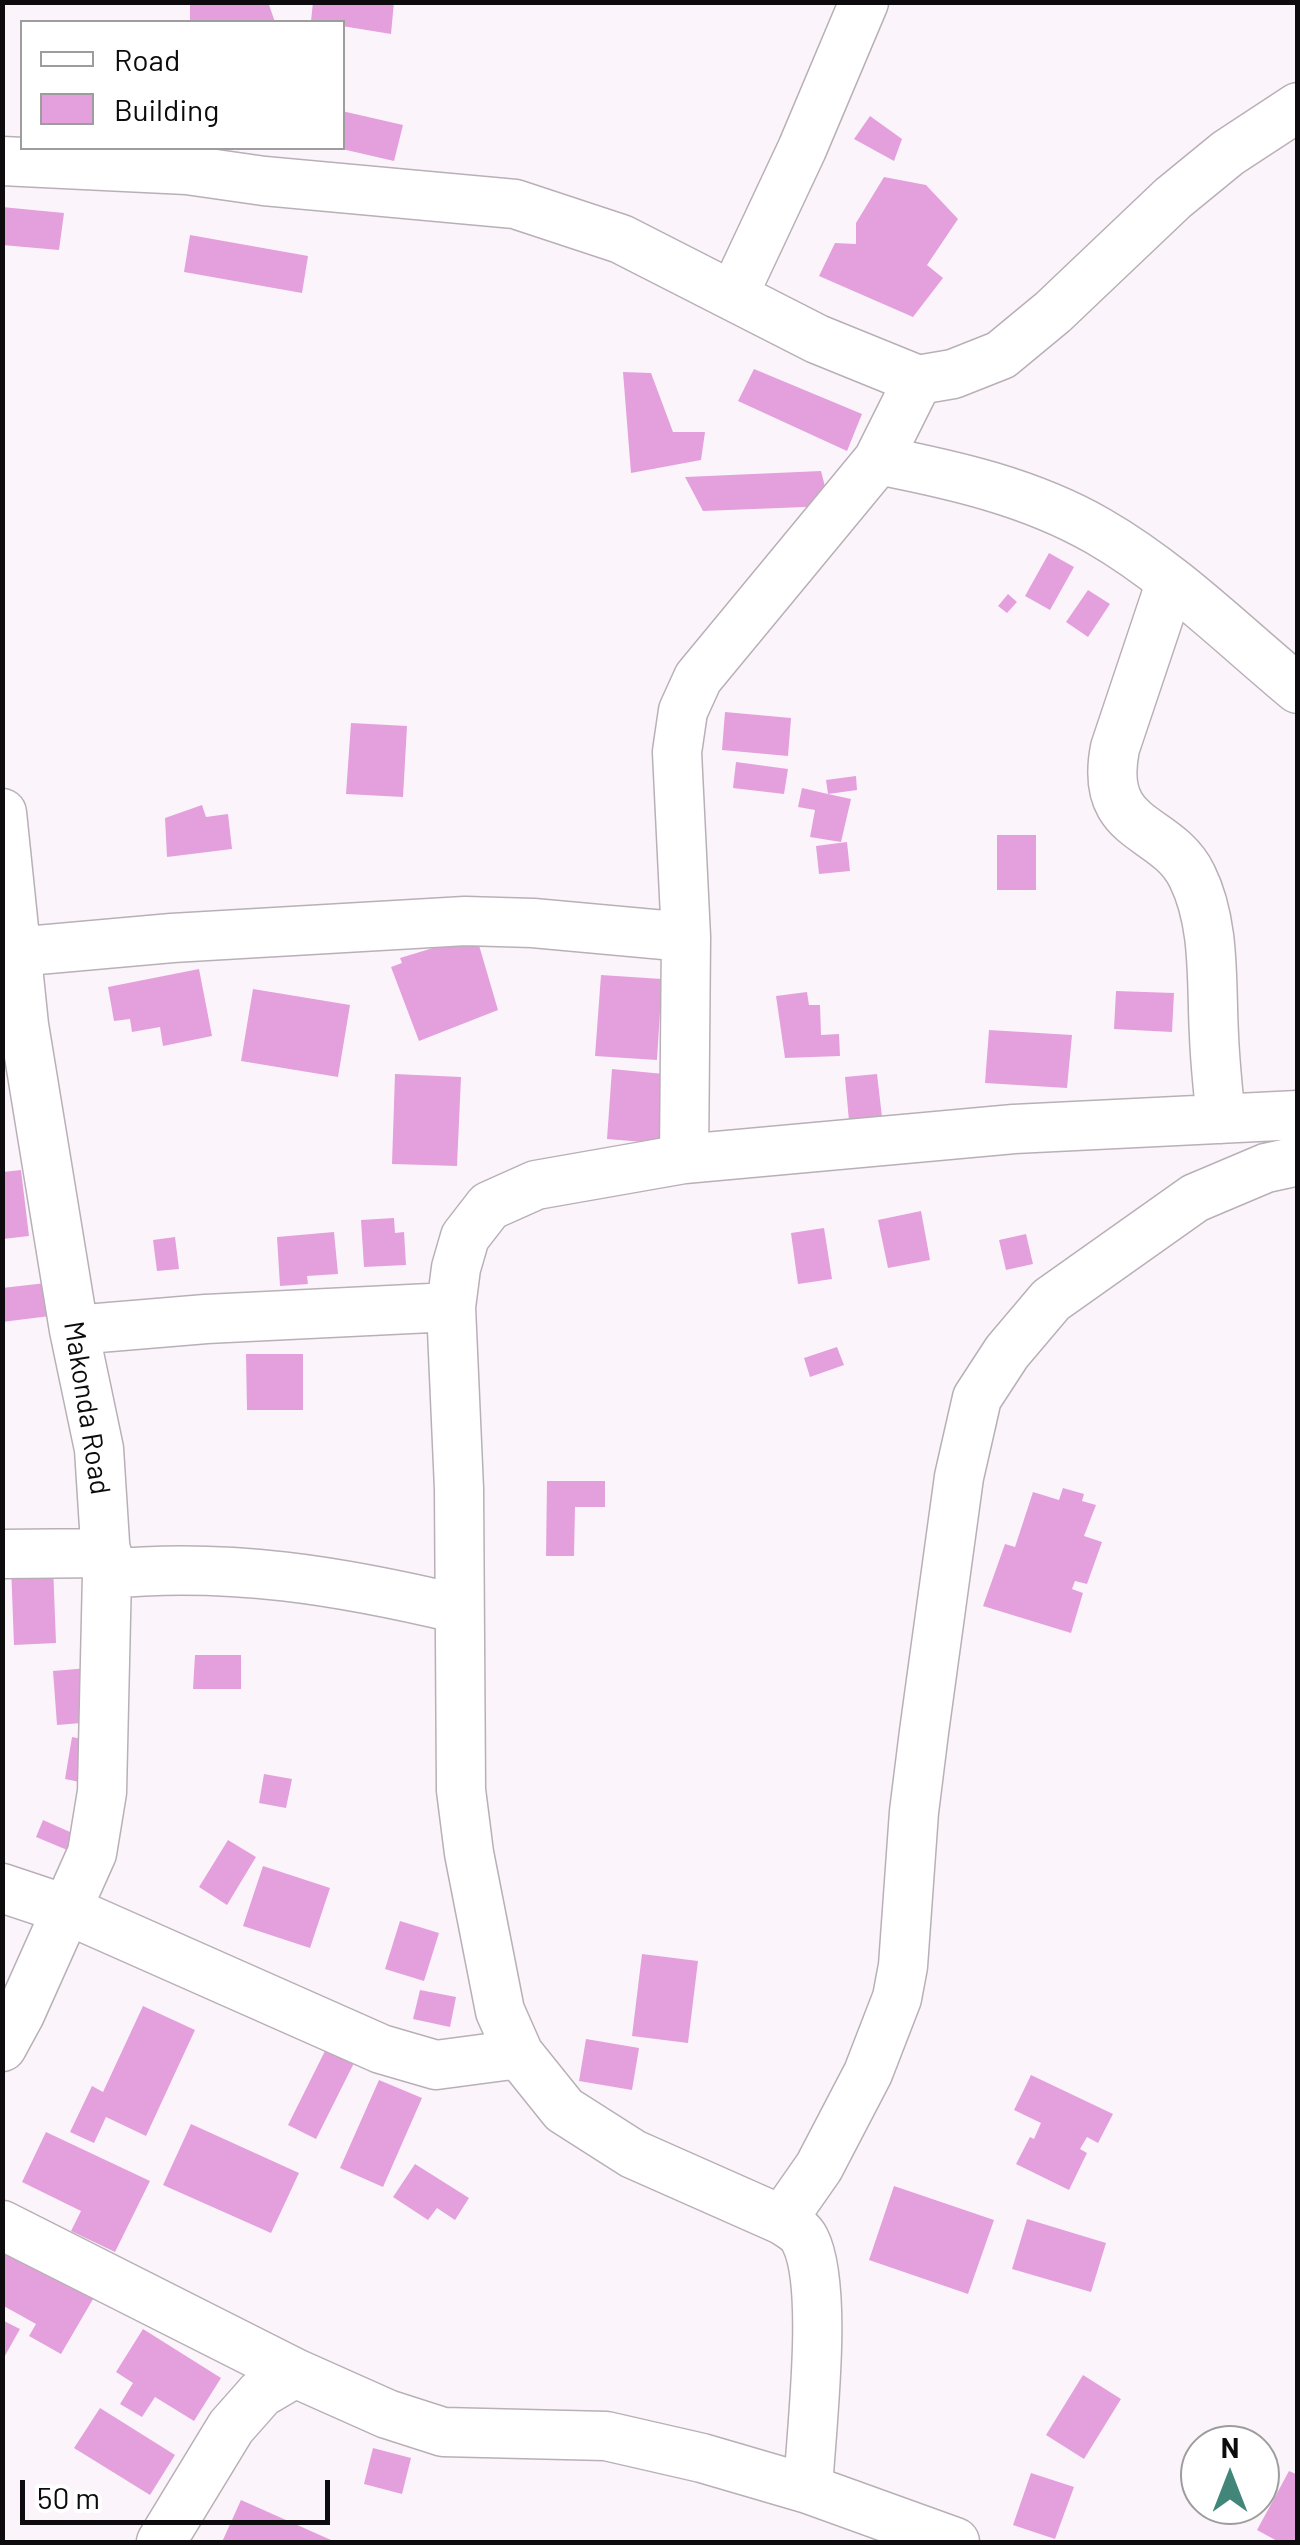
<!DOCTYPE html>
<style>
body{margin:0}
#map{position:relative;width:1300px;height:2545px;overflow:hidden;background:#fcf4fb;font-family:Barlow,sans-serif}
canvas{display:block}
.frame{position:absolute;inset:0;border:5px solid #0d0b0d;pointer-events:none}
.legend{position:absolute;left:20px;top:20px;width:325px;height:130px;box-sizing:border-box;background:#fff;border:2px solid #9e9d9e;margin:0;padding:12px 18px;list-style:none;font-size:30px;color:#0d0b0d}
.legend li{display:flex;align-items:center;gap:20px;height:50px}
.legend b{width:50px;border:2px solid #9e9d9e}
.north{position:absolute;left:1180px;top:2425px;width:100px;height:100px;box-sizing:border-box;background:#fff;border:2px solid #9e9d9e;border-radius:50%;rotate:0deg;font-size:28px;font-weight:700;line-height:40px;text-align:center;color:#0d0b0d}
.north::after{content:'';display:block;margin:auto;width:35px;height:45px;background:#42867a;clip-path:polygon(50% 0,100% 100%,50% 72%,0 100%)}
.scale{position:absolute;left:20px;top:2480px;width:310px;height:45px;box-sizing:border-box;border:5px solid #0d0b0d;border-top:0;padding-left:12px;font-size:30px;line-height:35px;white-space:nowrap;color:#0d0b0d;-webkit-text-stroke:8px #fff;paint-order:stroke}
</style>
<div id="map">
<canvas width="1300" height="2545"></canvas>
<div class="frame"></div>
<ul class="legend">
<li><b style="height:12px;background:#fff"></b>Road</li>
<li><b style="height:28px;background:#e4a0dc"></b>Building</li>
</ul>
<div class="north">N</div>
<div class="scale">50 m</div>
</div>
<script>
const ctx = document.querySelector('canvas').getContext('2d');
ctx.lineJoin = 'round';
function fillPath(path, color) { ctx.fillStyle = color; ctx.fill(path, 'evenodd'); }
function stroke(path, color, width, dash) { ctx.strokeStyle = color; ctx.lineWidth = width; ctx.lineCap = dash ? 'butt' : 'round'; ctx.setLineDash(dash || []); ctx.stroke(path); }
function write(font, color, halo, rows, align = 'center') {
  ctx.font = font + ' Barlow,sans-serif'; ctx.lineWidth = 8; ctx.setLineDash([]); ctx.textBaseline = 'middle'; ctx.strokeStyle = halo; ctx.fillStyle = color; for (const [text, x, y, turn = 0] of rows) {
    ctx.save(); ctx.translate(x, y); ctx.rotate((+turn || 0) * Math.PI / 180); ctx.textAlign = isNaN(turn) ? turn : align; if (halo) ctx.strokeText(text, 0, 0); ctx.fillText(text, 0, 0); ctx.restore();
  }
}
const building = new Path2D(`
 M 190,2 L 268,2 L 275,22 L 190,22 Z
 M 313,2 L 394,2 L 391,34 L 342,26 L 342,22 L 311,21 Z
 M 342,111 L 403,125 L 394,161 L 342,149 Z
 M 870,116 L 902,139 L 894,161 L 854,139 Z
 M 884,177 L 926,185 L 958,219 L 927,265 L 943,278 L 913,317 L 819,276 L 835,243 L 856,244 L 856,223 Z
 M 2,207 L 64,213 L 59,250 L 2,245 Z
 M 190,235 L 308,256 L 302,293 L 184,272 Z
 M 754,369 L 862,414 L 847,451 L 738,401 Z
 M 623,372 L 651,373 L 673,432 L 705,432 L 701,460 L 631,473 Z
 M 821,471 L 830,506 L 703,511 L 685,477 Z
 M 1049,553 L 1074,567 L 1050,610 L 1025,596 Z
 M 1088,590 L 1110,604 L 1088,637 L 1066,622 Z
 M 1008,594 L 1017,602 L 1007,613 L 998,606 Z
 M 725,712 L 791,718 L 788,756 L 722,750 Z
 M 351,723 L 407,726 L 403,797 L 346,794 Z
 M 736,762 L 788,769 L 784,794 L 733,788 Z
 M 856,776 L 857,790 L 828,794 L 851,799 L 841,842 L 810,837 L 815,810 L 798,807 L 802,788 L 828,794 L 826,780 Z
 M 202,805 L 206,817 L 228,814 L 232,849 L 167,857 L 165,818 Z
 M 997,835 L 1036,835 L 1036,890 L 997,890 Z
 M 847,842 L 850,871 L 819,874 L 816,846 Z
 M 476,935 L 498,1010 L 419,1041 L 391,967 L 402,963 L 400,958 Z
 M 199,969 L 212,1036 L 163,1046 L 160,1027 L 132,1032 L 130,1019 L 114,1021 L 108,987 Z
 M 601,975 L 662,979 L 657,1060 L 595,1056 Z
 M 253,989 L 350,1005 L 338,1077 L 241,1061 Z
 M 1116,991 L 1174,993 L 1172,1032 L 1114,1029 Z
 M 807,992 L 809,1005 L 820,1005 L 821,1035 L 839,1034 L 840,1056 L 785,1058 L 776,996 Z
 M 989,1030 L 1072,1035 L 1067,1088 L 985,1083 Z
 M 612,1069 L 674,1075 L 668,1144 L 607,1139 Z
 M 395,1074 L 461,1077 L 457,1166 L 392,1164 Z
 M 877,1074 L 882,1117 L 849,1121 L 845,1077 Z
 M 21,1170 L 29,1236 L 3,1239 L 3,1172 Z
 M 921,1211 L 930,1260 L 888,1268 L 878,1220 Z
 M 394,1218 L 395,1233 L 404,1232 L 406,1265 L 364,1267 L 361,1220 Z
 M 824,1228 L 832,1279 L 798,1284 L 791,1233 Z
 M 334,1232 L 338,1274 L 307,1276 L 308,1284 L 280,1286 L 277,1237 Z
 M 1026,1234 L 1033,1264 L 1006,1270 L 999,1240 Z
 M 175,1237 L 179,1269 L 157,1271 L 153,1240 Z
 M 46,1283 L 50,1316 L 2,1322 L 2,1288 Z
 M 837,1347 L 844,1365 L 810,1377 L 804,1358 Z
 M 246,1354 L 303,1354 L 303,1410 L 247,1410 Z
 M 547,1481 L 605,1481 L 605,1507 L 575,1507 L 574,1556 L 546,1556 Z
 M 1063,1488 L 1084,1494 L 1082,1501 L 1096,1505 L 1084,1536 L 1102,1542 L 1087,1584 L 1075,1581 L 1072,1589 L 1083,1593 L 1071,1633 L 983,1606 L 1005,1544 L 1015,1547 L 1033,1492 L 1059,1500 Z
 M 53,1565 L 56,1643 L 14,1645 L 11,1566 Z
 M 195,1655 L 241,1655 L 241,1689 L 193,1689 Z
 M 100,1667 L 105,1721 L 57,1725 L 53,1671 Z
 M 72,1737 L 97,1742 L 90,1784 L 65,1779 Z
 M 264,1774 L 292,1779 L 286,1808 L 259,1803 Z
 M 43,1820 L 79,1836 L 72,1852 L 36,1837 Z
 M 228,1840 L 256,1857 L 227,1905 L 199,1887 Z
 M 263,1866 L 330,1888 L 310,1948 L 243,1926 Z
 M 400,1921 L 439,1933 L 424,1981 L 385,1969 Z
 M 642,1954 L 698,1961 L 688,2043 L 632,2036 Z
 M 420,1990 L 456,1997 L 450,2027 L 413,2019 Z
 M 143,2006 L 195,2030 L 146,2136 L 106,2117 L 94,2143 L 70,2132 L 92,2086 L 103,2092 Z
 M 586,2039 L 639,2048 L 632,2090 L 579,2081 Z
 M 327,2047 L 355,2061 L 316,2139 L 288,2125 Z
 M 1031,2075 L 1113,2114 L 1098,2143 L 1087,2137 L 1080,2149 L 1087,2153 L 1069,2190 L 1016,2164 L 1030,2137 L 1034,2139 L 1041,2123 L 1014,2110 Z
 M 379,2080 L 422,2098 L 383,2187 L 340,2168 Z
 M 191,2124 L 299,2173 L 271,2233 L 163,2185 Z
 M 46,2132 L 150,2181 L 115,2252 L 71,2231 L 81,2211 L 22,2182 Z
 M 415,2164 L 469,2198 L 455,2220 L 437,2208 L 428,2220 L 393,2197 Z
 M 894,2186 L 994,2220 L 968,2294 L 869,2260 Z
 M 1027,2219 L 1106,2243 L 1091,2292 L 1012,2269 Z
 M 2,2239 L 96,2294 L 61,2354 L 29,2336 L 36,2324 L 2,2305 Z
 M 2,2320 L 20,2329 L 2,2361 Z
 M 143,2329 L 221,2378 L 194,2421 L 155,2397 L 142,2417 L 120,2404 L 133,2383 L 116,2372 Z
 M 1083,2375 L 1121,2399 L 1084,2459 L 1046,2435 Z
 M 100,2408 L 175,2455 L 150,2495 L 74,2448 Z
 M 373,2448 L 411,2458 L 402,2494 L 364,2484 Z
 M 1289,2471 L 1298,2475 L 1298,2542 L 1279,2542 L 1257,2530 Z
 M 1031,2473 L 1074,2487 L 1055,2539 L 1013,2525 Z
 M 241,2500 L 331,2540 L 329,2542 L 222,2542 Z`);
const minor = new Path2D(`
 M 2,161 L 187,170 L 264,181 L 515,204 L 621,239 L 817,339 L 918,380 L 953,374 L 1001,355 L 1053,312 L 1173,198 L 1228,153 L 1298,107
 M 733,296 L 802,149 L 864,2
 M 878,460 C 954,475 1030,492 1098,531 C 1171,573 1233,635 1298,689
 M 1171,581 L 1115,748 C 1098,834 1166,823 1192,876 C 1216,924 1211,983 1214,1035 C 1215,1063 1218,1091 1221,1119
 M 2,813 L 24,1025 L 74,1330 L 99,1449 L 107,1574 L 102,1792 L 92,1853 L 20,2014 L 2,2047
 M 15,952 L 172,938 L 465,921 L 533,923 L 686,937
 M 684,1159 L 686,937 L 677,752 L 683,711 L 698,678 L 878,460 L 918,380
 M 74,1330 L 206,1319 L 451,1307
 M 2,1554 L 107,1553
 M 107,1574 C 228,1562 342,1581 459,1609
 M 2,1888 L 65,1909 L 381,2049 L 436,2065 L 519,2054
 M 782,2220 L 819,2167 L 868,2073 L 897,1998 L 903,1966 L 914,1812 L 924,1732 L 959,1477 L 977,1398 L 1007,1352 L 1051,1300 L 1195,1198 L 1266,1168 L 1298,1161
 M 2,2225 L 295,2373 L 387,2414 L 443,2432 L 606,2436 L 702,2458 L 808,2489 L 955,2542
 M 808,2489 C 811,2431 829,2287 805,2240 C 801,2231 790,2225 782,2220 L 633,2154 L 564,2110 L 519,2054 L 500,2011 L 469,1853 L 461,1790 L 459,1489 L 451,1307 L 456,1268 L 465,1237 L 489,1206 L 536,1185 L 684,1159 L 1014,1129 L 1298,1115
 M 161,2542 L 231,2427 L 261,2393 L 295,2373`);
const streetNames = [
 ["Makonda Road",87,1408,81]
];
fillPath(building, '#e4a0dc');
stroke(minor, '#b9b0b7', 51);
stroke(minor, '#fff', 48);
write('28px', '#0d0b0d', '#fff', streetNames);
</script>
